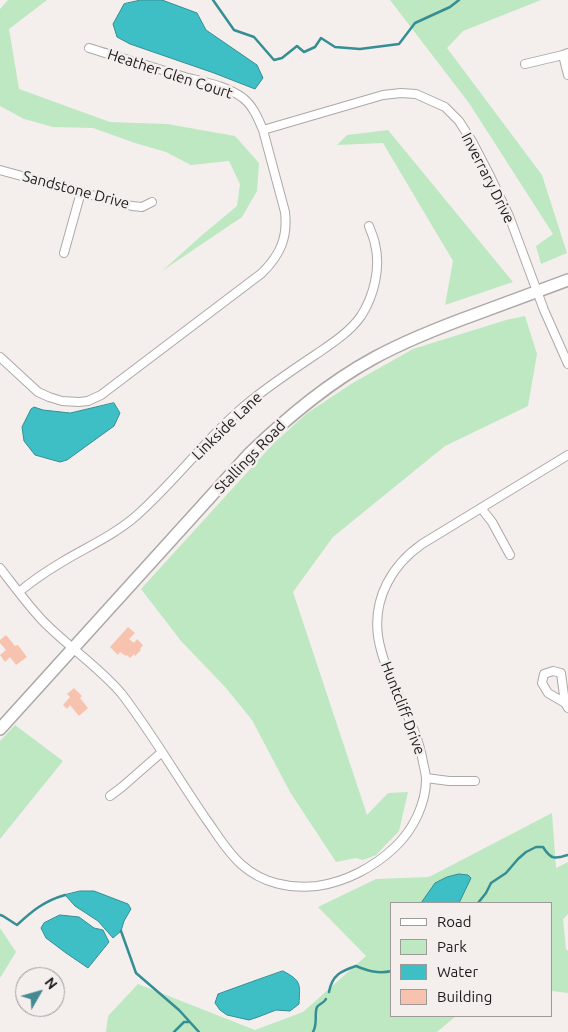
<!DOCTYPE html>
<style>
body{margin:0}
#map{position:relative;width:568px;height:1032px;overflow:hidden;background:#f4efed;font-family:Ubuntu,sans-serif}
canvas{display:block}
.legend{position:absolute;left:390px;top:902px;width:162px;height:115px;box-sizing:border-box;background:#f4efed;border:1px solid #9e9a99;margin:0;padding:6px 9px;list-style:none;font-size:15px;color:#1d1b1b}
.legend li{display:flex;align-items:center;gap:10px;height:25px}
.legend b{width:25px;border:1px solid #9e9a99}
.north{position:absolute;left:15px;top:967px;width:50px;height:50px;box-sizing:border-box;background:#f4efed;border:1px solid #9e9a99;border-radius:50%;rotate:52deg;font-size:14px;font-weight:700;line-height:20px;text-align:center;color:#1d1b1b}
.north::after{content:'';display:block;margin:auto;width:18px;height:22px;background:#438a92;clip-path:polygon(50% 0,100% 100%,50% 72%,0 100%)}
</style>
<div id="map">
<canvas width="568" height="1032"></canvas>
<ul class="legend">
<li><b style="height:6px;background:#fff"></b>Road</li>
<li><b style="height:14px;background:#bde8c2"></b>Park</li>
<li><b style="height:14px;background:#3ebfc6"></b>Water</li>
<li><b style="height:14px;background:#f7c3af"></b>Building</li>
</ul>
<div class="north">N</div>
</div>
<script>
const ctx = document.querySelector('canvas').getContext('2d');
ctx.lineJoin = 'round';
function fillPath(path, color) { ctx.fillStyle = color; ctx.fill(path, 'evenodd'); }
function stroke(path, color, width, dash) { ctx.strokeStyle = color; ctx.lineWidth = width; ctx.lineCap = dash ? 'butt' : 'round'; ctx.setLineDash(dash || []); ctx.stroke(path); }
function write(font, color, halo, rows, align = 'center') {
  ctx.font = font + ' Ubuntu,sans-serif'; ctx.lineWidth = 5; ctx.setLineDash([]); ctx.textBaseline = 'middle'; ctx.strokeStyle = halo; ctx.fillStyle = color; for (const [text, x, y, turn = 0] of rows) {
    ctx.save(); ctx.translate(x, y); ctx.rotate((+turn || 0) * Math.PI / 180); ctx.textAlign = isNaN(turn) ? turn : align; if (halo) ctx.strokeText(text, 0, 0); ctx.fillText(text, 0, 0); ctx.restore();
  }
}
const green = new Path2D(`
 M 8,0 L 47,0 L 9,29 L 19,89 L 110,122 L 167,124 L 235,136 L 259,163 L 257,191 L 242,217 L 162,271 L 201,236 L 237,206 L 240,184 L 229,161 L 191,165 L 166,152 L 135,143 L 93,128 L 53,127 L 24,119 L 0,106 L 0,9 Z
 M 390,0 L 541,0 L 463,31 L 447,48 L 542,175 L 567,253 L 541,264 L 536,246 L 553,234 L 469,103 Z
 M 388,130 L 513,282 L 445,305 L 453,261 L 383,143 L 337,145 L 347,135 Z
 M 525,316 L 537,354 L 528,406 L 445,446 L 333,537 L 293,592 L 367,815 L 388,793 L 408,792 L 399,831 L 376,855 L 363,860 L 356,858 L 336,862 L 290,792 L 252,720 L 226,688 L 181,641 L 141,589 L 273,444 L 306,414 L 351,384 L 413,349 L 506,320 Z
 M 15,725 L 63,761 L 0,839 L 0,741 Z
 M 552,813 L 556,868 L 568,862 L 568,914 L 563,919 L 566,949 L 568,951 L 568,993 L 552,991 L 552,903 L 392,903 L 392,1016 L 456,1016 L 437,1032 L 106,1032 L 108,1016 L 138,984 L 255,1030 L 303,1012 L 366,956 L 318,907 L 376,879 L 429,877 Z
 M 0,928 L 16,952 L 0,978 Z`);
const water = new Path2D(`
 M 141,0 L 162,0 L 197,13 L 206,30 L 257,65 L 263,78 L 255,89 L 214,73 L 130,44 L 117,37 L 113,24 L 124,4 Z
 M 114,403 L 120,413 L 114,426 L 67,460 L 60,462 L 35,455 L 24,441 L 22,427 L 31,409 L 34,407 L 43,410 L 70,413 Z
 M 459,874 L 468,875 L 471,878 L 459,903 L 421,903 L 435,883 L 447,877 Z
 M 80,891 L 94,891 L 128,904 L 131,909 L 124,921 L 121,931 L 113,938 L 98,921 L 75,906 L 65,895 Z
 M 60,915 L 79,917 L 94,928 L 103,930 L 109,942 L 88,968 L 66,953 L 46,938 L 41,928 L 44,923 Z
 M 283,971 C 302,981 300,984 299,1004 L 290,1011 L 276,1010 L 258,1017 L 249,1020 L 227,1015 L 220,1010 L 215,1003 L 218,994 L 251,982 Z`);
const stream = new Path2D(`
 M 213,0 L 234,30 L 254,37 L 274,60 L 282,58 L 297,46 L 304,52 L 315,47 L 321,38 L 335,47 L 360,49 L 399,44 L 415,23 L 450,7 L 459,0
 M 478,903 L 486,893 L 491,883 L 506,873 L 518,859 L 526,852 L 536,847 L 543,847 C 551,860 555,859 568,855
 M 0,915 L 3,916 L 17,925 C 32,911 44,901 65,895
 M 121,931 L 136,973 L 179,1010 L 199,1032
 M 329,992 C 332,975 341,971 356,966 C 368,971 378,974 392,971
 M 174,1032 L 184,1022 L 189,1022
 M 313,1032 C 318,1023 314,1014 317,1007 C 319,1004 324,1003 326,999`);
const building = new Path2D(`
 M 128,627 L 135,633 L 129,639 L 134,643 L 137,639 L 143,645 L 140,649 L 141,650 L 135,656 L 134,654 L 130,658 L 127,655 L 126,656 L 120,652 L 118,655 L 110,647 Z
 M 6,635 L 15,646 L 18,645 L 27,657 L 16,665 L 10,657 L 5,662 L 0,655 L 6,650 L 0,643 L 0,640 Z
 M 74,688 L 82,696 L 80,698 L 88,708 L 79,716 L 70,705 L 67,709 L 63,705 L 70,697 L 67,694 Z`);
const street = new Path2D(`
 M 563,55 L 568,75
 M 525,64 L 563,55 L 568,53
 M 263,130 L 383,95 L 401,93 L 416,94 L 445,107 L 459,121 L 473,143 L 489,174 L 509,216 L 544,310 L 568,364
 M 0,170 L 132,206 L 142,207 L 152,202
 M 64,253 L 81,192
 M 0,357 L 38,392 L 49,397 L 62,401 L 79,402 L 88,401 L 101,395 L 262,273 C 280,255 288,238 285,212 L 263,130 C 258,118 253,106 243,98 C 227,86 204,82 185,77 C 153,67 121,58 89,48
 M 481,508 L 492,522 L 510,555
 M 0,568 C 14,586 27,604 42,620 C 67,646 98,666 121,693 C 152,733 177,777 206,819 C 217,834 227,852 242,865 C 262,883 290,889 317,886 C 346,882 374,867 395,847 C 413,830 426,804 426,779 C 426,774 424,767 423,762 C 419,739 410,720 400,699 C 391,679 381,657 378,636 C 373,598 392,565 422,544 L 568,455
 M 19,592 C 32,581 47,571 62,562 C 87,547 114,535 136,516 C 177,480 210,433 253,399 C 273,383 294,369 315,355 C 331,344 349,333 361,316 C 374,296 381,267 375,244 C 374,238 371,232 369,226
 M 565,703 L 548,693 L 542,683 L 544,674 L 553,671 L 561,673 L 565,703 L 568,708
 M 426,778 L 449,781 L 475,781
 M 110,796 L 122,787 L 162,752`);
const secondary = new Path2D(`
 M 0,729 L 250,453 C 288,417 328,383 374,358 C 407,340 443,326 479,313 C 508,302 538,291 568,280`);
const streetNames = [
 ["Heather Glen Court",170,74,18],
 ["Inverrary Drive",488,178,63],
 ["Sandstone Drive",76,190,15],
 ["Linkside Lane",227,426,-44],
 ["Stallings Road",250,457,-46],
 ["Huntcliff Drive",403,708,69]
];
fillPath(green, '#bde8c2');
fillPath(water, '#3ebfc6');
stroke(water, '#348e93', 1);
stroke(stream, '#348e93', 2.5);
fillPath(building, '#f7c3af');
stroke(street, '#ada8a6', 10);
stroke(secondary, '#ada8a6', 14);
stroke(street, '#fff', 8);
stroke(secondary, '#fff', 11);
write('15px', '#1d1b1b', '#f4efed', streetNames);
</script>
